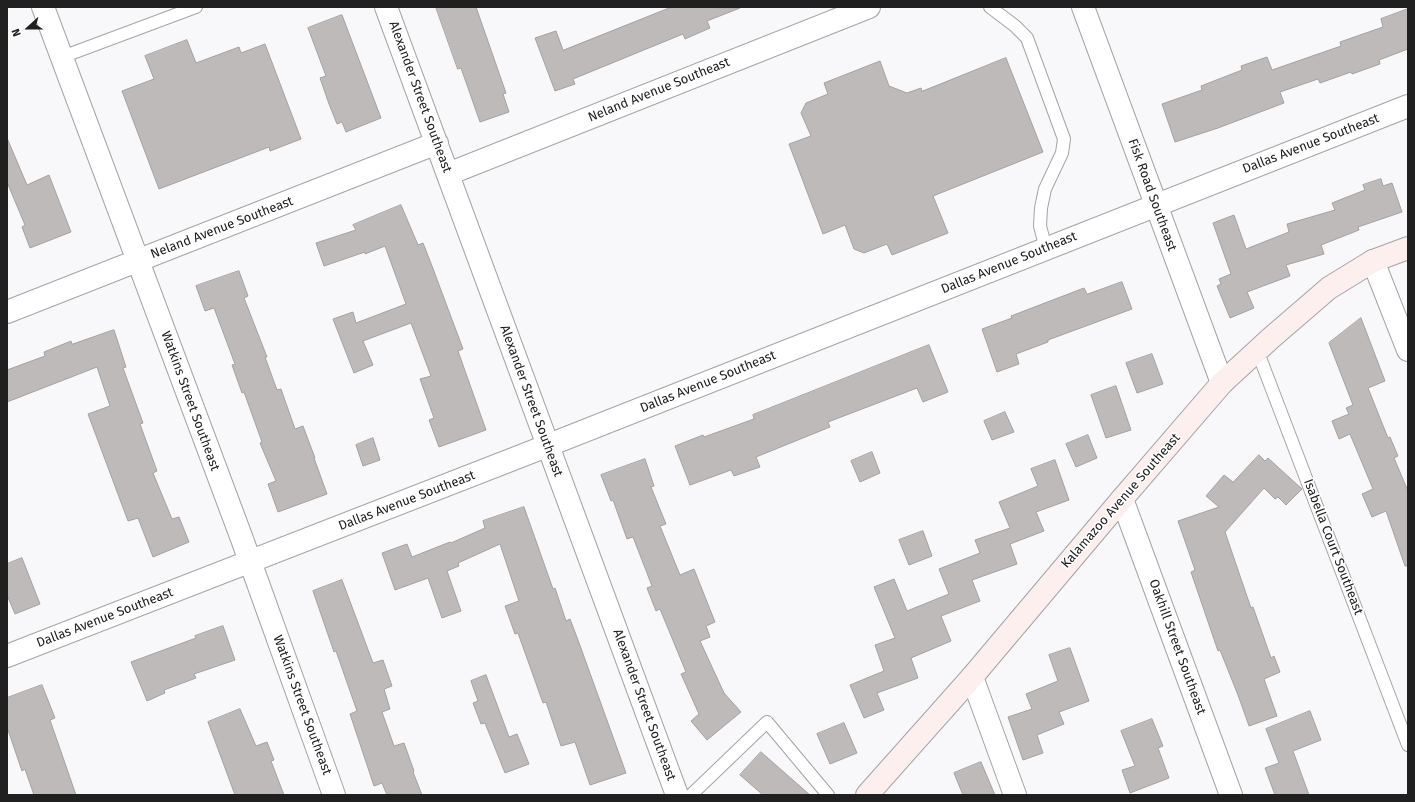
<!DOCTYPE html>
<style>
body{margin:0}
#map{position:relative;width:1415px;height:802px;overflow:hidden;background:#f8f7fa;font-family:"Fira Sans",sans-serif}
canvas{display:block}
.frame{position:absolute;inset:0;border:8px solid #212021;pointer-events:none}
.north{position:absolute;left:8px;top:8px;width:40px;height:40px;-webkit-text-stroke:3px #fff;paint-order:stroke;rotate:249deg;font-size:11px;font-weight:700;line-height:16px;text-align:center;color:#212021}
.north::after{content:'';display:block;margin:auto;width:14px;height:18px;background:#212021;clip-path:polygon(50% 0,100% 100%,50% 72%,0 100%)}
</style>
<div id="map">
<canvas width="1415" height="802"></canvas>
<div class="frame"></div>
<div class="north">N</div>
</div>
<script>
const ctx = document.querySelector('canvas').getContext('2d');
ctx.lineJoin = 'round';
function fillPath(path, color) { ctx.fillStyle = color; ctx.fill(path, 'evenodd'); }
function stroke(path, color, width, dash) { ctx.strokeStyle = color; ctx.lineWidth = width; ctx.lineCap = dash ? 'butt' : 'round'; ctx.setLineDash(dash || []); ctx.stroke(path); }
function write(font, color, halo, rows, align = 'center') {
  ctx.font = font + ' "Fira Sans",sans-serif'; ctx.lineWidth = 3; ctx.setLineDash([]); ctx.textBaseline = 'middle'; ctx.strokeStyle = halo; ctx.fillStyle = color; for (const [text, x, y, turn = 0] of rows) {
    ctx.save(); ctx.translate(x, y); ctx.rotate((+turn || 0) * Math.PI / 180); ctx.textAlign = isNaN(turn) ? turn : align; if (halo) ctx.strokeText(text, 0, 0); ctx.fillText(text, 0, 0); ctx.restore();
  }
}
const building = new Path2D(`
 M 436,7 L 476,7 L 506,93 L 503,94 L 509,112 L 480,122 L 461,68 L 458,69 Z
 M 672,7 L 740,8 L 707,21 L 710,28 L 685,39 L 683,34 L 573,79 L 575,84 L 555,91 L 535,38 L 556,31 L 563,50 Z
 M 1408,9 L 1408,49 L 1379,60 L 1380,64 L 1352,74 L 1351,72 L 1320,83 L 1318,79 L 1280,92 L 1284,103 L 1218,128 L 1175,142 L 1162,104 L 1202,90 L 1201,86 L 1242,70 L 1241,66 L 1267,57 L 1272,70 L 1341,46 L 1340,42 L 1383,27 L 1381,19 Z
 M 342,15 L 381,118 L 346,132 L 342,122 L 337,124 L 329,104 L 320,78 L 326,76 L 308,28 Z
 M 187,40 L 196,63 L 239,47 L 241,53 L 265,44 L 301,139 L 270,151 L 269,147 L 159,189 L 122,91 L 154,79 L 145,56 Z
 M 1006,58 L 1043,152 L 933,196 L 948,233 L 892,255 L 887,244 L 864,253 L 854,249 L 845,225 L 823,234 L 789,144 L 811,136 L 801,113 L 806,103 L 828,94 L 824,83 L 880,61 L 889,86 L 907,93 L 921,88 L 922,91 Z
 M 7,138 L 27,185 L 49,175 L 71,232 L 30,248 L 22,227 L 25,225 L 7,182 Z
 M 1381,179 L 1383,186 L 1392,183 L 1402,212 L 1358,227 L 1359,230 L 1321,245 L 1324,254 L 1286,265 L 1290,276 L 1247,292 L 1254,308 L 1230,318 L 1217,286 L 1221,284 L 1219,279 L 1231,274 L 1213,223 L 1234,215 L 1246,249 L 1289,232 L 1287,224 L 1335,210 L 1332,203 L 1365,190 L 1363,185 Z
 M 401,205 L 418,245 L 423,243 L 432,266 L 463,349 L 458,351 L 486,430 L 439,447 L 429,420 L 434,418 L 420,379 L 431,376 L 411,323 L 363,341 L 373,365 L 354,373 L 333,319 L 353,312 L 356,323 L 406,304 L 385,246 L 365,254 L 365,252 L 324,266 L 316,243 L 356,230 L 353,225 Z
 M 239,271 L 248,296 L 244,298 L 267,357 L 265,357 L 277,390 L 281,389 L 295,429 L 303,426 L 315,458 L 314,458 L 327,494 L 278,512 L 268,484 L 276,481 L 260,443 L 262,442 L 244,392 L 242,393 L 232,365 L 235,364 L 214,308 L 205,311 L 196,286 Z
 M 1122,282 L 1132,309 L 1048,340 L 1048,342 L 1016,354 L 1019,364 L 997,372 L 982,329 L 1012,318 L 1011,316 L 1084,288 L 1087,294 Z
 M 1361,318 L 1385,381 L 1368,388 L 1388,438 L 1390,437 L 1398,456 L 1394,458 L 1408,491 L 1408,566 L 1405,566 L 1386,511 L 1372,517 L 1362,494 L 1373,489 L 1350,434 L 1339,439 L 1332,421 L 1349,414 L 1346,408 L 1353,405 L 1329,343 Z
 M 114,330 L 126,367 L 123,368 L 143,423 L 140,424 L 157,471 L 153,473 L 172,519 L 179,517 L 189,542 L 153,557 L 138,518 L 128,521 L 88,414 L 110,406 L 97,367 L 7,402 L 7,370 L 45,356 L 44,352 L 71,341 L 72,344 Z
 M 929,345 L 948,392 L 923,402 L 917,388 L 828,422 L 830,427 L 756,457 L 760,467 L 734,476 L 731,470 L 690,485 L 675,446 L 703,435 L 704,437 L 754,419 L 753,415 Z
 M 1152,354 L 1163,384 L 1137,393 L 1126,363 Z
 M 1116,386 L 1131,430 L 1106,438 L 1091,395 Z
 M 1005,412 L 1014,432 L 992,440 L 984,421 Z
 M 1088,435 L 1097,458 L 1076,467 L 1066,444 Z
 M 373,438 L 380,460 L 363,466 L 356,445 Z
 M 872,452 L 880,473 L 860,482 L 851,461 Z
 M 1259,455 L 1265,461 L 1268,458 L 1302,489 L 1286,505 L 1278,497 L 1275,499 L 1264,488 L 1225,532 L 1251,608 L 1253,607 L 1271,658 L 1274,656 L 1280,672 L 1264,679 L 1277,716 L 1249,726 L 1238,695 L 1220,650 L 1218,651 L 1191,572 L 1195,570 L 1178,521 L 1219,507 L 1206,496 L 1224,475 L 1233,482 Z
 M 645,459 L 654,486 L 651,487 L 666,524 L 660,526 L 680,575 L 694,569 L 715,622 L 706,626 L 710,637 L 700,641 L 724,693 L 741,712 L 707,740 L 691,721 L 699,714 L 681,674 L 686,672 L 660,609 L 656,611 L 647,588 L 652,586 L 633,537 L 627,539 L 613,500 L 611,501 L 601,475 Z
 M 1055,460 L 1069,500 L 1036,512 L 1044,531 L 1010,544 L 1017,564 L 972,580 L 980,601 L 941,616 L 951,641 L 911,658 L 918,678 L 877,693 L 884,710 L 864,718 L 850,685 L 884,671 L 875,645 L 895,638 L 874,587 L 894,579 L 907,611 L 949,594 L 939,569 L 980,553 L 975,540 L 1010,528 L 999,502 L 1038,486 L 1031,469 Z
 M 524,507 L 553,589 L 555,588 L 566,621 L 570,619 L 578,640 L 626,773 L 590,785 L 575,742 L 561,746 L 546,702 L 543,703 L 518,633 L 515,634 L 505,606 L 519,601 L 500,544 L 458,563 L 459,566 L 447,571 L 461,611 L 442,618 L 428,578 L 395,590 L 382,553 L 407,544 L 412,557 L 450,542 L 451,543 L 485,528 L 483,521 Z
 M 923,531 L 932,556 L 909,565 L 899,540 Z
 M 22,558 L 40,604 L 15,614 L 7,595 L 7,564 Z
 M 342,580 L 373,663 L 383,660 L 392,686 L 384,689 L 390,709 L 382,712 L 394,746 L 404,743 L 414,771 L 413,772 L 422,795 L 387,795 L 382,783 L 374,786 L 350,714 L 357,711 L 336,651 L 334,652 L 313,591 Z
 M 223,626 L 235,660 L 194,674 L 196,678 L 164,690 L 165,693 L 147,701 L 131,662 L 196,638 L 195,636 Z
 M 1070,648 L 1089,701 L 1059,712 L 1064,724 L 1037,735 L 1043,753 L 1023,760 L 1008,717 L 1032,709 L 1026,694 L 1058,681 L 1049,655 Z
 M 486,675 L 509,737 L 517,734 L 529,764 L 505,773 L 485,723 L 481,724 L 473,703 L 478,701 L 471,681 Z
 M 42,685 L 55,718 L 50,720 L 76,795 L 34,795 L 25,769 L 22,771 L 7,727 L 7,698 Z
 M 240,709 L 256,746 L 267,742 L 274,760 L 271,761 L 284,795 L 235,795 L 208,722 Z
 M 1310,711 L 1321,740 L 1293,751 L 1309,795 L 1275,795 L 1265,768 L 1279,763 L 1266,729 Z
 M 1152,719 L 1163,746 L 1158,748 L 1169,778 L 1130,793 L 1122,770 L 1135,766 L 1121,731 Z
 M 844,723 L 857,753 L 830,764 L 817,734 Z
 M 761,752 L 810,795 L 763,795 L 740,775 Z
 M 981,762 L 995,795 L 963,795 L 954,773 Z`);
const lane = new Path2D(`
 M 990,7 L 1015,26 L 1027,38 L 1064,139 L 1062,153 L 1045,189 L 1041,208 L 1040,226 L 1046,249
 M 62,57 L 196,7
 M 1257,350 L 1408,745
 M 691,795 L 767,722 L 828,795`);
const street = new Path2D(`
 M 43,7 L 242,539 L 334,795
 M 386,7 L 677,795
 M 1083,7 L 1222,383
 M 448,174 L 869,7
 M 1373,261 L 1408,350
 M 7,312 L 437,143
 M 1122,499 L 1231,795
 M 7,656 L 521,456 L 1408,106
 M 972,677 L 1015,795`);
const secondary = new Path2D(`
 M 867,795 L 972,677 L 1122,499 L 1222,383 L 1271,338 L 1329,288 L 1373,261 L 1408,248`);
const streetNames = [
 ["Neland Avenue Southeast",659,90,-22],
 ["Alexander Street Southeast",420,97,70],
 ["Dallas Avenue Southeast",1311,144,-21],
 ["Fisk Road Southeast",1152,195,70],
 ["Neland Avenue Southeast",222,228,-21],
 ["Dallas Avenue Southeast",1009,263,-22],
 ["Dallas Avenue Southeast",708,382,-22],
 ["Watkins Street Southeast",190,401,70],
 ["Alexander Street Southeast",531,401,70],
 ["Dallas Avenue Southeast",407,501,-21],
 ["Kalamazoo Avenue Southeast",1121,501,-49],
 ["Isabella Court Southeast",1333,547,69],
 ["Dallas Avenue Southeast",105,618,-21],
 ["Oakhill Street Southeast",1177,647,70],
 ["Watkins Street Southeast",302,705,70],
 ["Alexander Street Southeast",644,705,70]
];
fillPath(building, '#bdbab9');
stroke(building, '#a4a19f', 1);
stroke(lane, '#a5a3a6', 14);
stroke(street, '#a5a3a6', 24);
stroke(secondary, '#a5a3a6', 24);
stroke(lane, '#fff', 12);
stroke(street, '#fff', 22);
stroke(secondary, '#fdefed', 22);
write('13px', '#212021', '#fff', streetNames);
</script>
